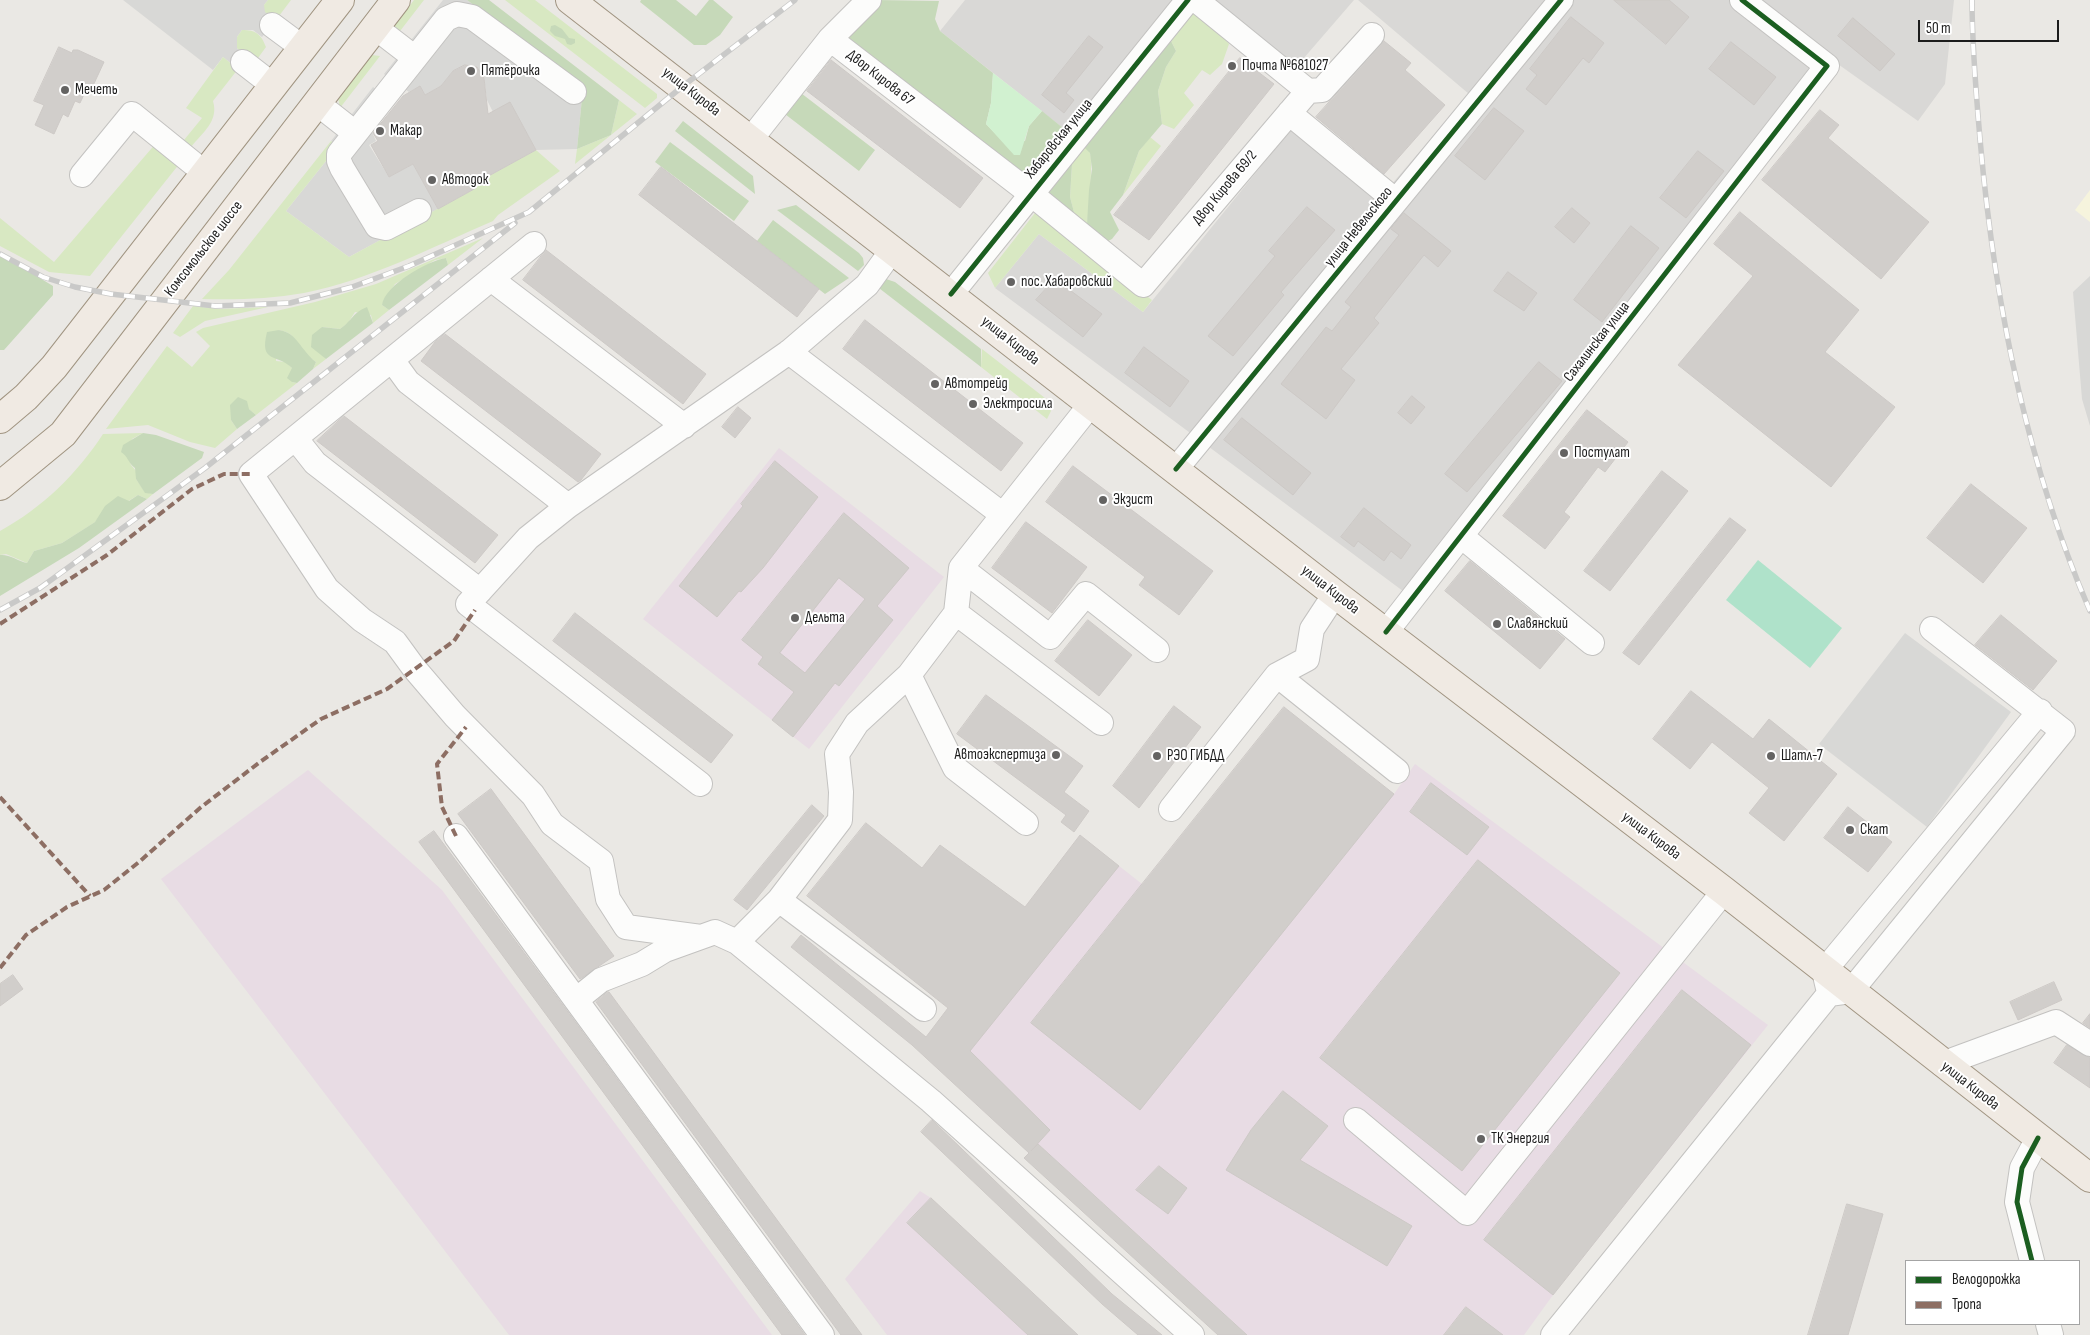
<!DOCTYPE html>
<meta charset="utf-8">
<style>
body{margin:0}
#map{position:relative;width:2090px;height:1335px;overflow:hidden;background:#eae8e4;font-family:"Sofia Sans Condensed",sans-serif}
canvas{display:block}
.legend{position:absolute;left:1905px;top:1260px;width:175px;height:65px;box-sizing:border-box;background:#fff;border:1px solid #a4a4a4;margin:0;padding:6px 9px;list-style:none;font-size:15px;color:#1c1c1c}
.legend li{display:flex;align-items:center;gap:10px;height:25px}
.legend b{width:25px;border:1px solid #a4a4a4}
.scale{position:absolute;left:1918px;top:20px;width:141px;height:22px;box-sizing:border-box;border:2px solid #1c1c1c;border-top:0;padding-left:6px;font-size:15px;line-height:18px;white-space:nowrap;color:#1c1c1c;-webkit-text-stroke:4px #fff;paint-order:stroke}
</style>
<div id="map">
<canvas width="2090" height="1335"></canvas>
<ul class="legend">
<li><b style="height:6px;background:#1b5e20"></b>Велодорожка</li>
<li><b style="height:6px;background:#8d6e63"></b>Тропа</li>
</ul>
<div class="scale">50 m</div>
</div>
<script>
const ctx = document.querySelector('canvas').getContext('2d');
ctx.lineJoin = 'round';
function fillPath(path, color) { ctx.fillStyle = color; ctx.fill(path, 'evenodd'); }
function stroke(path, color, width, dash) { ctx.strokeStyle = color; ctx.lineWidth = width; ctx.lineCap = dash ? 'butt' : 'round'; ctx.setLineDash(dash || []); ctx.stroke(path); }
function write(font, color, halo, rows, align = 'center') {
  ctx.font = font + ' "Sofia Sans Condensed",sans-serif'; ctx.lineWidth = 4; ctx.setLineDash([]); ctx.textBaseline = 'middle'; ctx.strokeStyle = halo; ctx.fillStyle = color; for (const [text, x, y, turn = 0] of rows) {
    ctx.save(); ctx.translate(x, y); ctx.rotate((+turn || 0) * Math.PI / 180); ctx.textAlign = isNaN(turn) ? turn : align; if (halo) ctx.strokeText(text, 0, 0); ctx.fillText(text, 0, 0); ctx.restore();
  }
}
const residential = new Path2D(`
 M 965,0 L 1173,0 L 1068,132 L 940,31 Z
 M 1213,0 L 1354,0 L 1297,66 Z
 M 1358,0 L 1954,0 L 1945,84 L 1918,121 L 1828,57 L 1407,594 L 995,288 L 1039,234 L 1143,312 L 1292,128 L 1379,199 L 1469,94 Z`);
const industrial = new Path2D(`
 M 779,448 L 944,577 L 809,749 L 643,619 Z
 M 1284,709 L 1394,794 L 1415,764 L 1768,1025 L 1553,1295 L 1524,1335 L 1247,1335 L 1038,1144 L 1029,1153 L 917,1049 L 1080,835 L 1142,884 Z
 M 308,770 L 442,890 L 772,1335 L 509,1335 L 161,879 Z
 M 920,1191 L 931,1198 L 1078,1335 L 887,1335 L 845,1279 Z`);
const education = new Path2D(`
 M 2090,190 L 2090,222 L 2075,210 Z`);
const religious = new Path2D(`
 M 123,0 L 268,0 L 264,5 L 276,20 L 262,37 L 253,30 L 242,30 L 237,37 L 237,48 L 247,57 L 238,69 L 223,57 L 213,70 Z
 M 443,0 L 467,0 L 583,88 L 577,149 L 536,150 L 510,103 L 493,112 L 487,100 L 484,78 L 477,67 L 465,65 L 453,71 L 441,86 L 425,95 L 420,87 L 409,92 L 384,74 Z
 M 373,87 L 385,96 L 369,125 L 376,141 L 369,145 L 389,177 L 413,164 L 438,209 L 349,257 L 286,211 L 338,146 L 331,141 Z
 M 2090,276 L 2090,426 L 2082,399 L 2073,292 Z
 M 1905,633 L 2011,712 L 1927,827 L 1819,744 Z`);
const grass = new Path2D(`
 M 268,0 L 291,0 L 276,20 L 265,12 L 264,5 Z
 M 414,0 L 424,0 L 397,35 L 395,31 L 395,25 Z
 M 505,0 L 535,0 L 657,94 L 657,98 L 645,108 Z
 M 1195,13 L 1212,24 L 1229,44 L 1222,64 L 1210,75 L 1202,70 L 1184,93 L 1194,105 L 1174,129 L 1162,124 L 1158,91 L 1166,67 L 1176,51 L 1170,39 L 1183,16 Z
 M 242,30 C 256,30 261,34 266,47 L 258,58 L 247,57 L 237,48 L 237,37 Z
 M 372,55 L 380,56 L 340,108 L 338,98 Z
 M 223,57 L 238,69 L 213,101 C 219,121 203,132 191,147 L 184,140 L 202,118 L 186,108 Z
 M 619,100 L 637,114 L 575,164 L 577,149 L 611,135 Z
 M 1150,137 L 1161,146 L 1123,195 L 1139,151 Z
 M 331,141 L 338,146 L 286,211 L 349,257 L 476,188 L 474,184 L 536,150 L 560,171 L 498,215 L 493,221 C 432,247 370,280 304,293 C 270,299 236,300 202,299 L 229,270 Z
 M 157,142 L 180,163 L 90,276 L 49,272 L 0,246 L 0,218 L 54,262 Z
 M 1079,142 C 1082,145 1089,149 1090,153 C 1093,160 1089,214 1087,224 L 1096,234 L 1075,216 L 1070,197 L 1072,165 L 1065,161 Z
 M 1035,213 L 1152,300 L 1143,312 L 1039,234 L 995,288 L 988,273 Z
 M 483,238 L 448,265 L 446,258 L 435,260 L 395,284 L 382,305 L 389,310 L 373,323 L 371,315 L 355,312 L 348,323 L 340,329 L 322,327 L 318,351 L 326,359 L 313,369 L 316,362 C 311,358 306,355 303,351 C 295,340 293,332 278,330 L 276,361 L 286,362 L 292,368 L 292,382 L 297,383 L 256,415 L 249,409 L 231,420 L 237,429 L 215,448 L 190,442 L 148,425 L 106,429 L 167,346 L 192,367 L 210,346 L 196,332 L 203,328 L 315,302 L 376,284 Z
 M 193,306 L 219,309 L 268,307 L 205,321 L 180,337 L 173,333 Z
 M 982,349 L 1045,398 L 1051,411 L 1047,419 L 981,367 Z
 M 143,433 L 132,439 L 128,457 L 131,465 L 137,472 L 136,479 L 145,492 L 153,494 L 147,499 L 138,495 L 62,543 L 34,551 L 27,563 L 6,554 L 0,555 L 0,531 C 42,508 77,474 103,434 Z`);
const forest = new Path2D(`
 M 467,0 L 489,0 L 619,100 L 611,135 L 577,149 L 583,88 Z
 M 641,0 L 676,0 L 696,16 L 709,0 L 713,0 L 733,17 L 720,35 L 706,45 L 694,45 L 640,2 Z
 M 876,0 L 939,1 L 935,19 L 940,31 L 993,73 L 991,103 L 986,124 L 1000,138 L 1025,141 L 1029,126 L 1042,111 L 1068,132 L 1040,169 L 1029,169 L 1018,177 L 838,38 Z
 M 555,25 L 562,29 L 569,38 L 575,39 L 575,43 L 571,45 L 567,44 L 565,39 L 555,36 L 550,31 L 551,26 Z
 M 1170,39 L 1176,51 L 1166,67 L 1158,91 L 1162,124 L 1139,151 L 1123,195 L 1110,212 L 1119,230 L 1112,239 L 1102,244 L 1087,224 L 1089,190 L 1092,169 L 1090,153 L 1079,142 Z
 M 797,90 L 875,150 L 859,171 L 781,111 Z
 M 683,121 L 753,176 L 755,194 L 675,131 Z
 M 670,142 L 749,201 L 734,221 L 655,162 Z
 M 1065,161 L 1072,164 L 1070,197 L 1075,216 L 1038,194 Z
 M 796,205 L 859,253 L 863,258 L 864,265 L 858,271 L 777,210 Z
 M 773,220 L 849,278 L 825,294 L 757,241 Z
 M 0,254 L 53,286 L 53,295 L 4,350 L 0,350 Z
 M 446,258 L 448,265 L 389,310 L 382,305 C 385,285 427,261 446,258 Z
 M 886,279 L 895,282 L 981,349 L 981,367 L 875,285 Z
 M 367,307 L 373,323 L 326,359 L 311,347 L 312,335 L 322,327 L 340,329 C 353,320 352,313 367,307 Z
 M 279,330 C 298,333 300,350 316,362 L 313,369 L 297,383 L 292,382 L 287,378 L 292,368 C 277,353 259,364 267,332 Z
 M 238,397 L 247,401 L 249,409 L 256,415 L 237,429 L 231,420 L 230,405 Z
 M 143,433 L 156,435 L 204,452 L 202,458 L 153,494 L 145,493 L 136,479 L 135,468 C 128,463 128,456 121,452 L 123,445 Z
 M 138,495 L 147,499 L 79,548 L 0,596 L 0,555 C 9,554 18,561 27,563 L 34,551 L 62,543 L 95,522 L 105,506 L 118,496 L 129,501 Z`);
const park = new Path2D(`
 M 993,73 L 1042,111 L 1029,126 L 1020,155 L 1014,155 L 986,124 L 991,103 Z`);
const pitch = new Path2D(`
 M 1758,560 L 1842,628 L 1810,668 L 1726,600 Z`);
const building = new Path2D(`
 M 1614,0 L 1669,0 L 1689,17 L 1666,44 Z
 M 1571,17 L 1604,43 L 1589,63 L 1583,58 L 1546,105 L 1526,89 L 1537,75 L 1530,69 Z
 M 1853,18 L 1895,54 L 1880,71 L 1838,36 Z
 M 1089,36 L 1103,47 L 1066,93 L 1074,100 L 1064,113 L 1042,95 Z
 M 1384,41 L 1411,63 L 1405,70 L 1445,105 L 1384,174 L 1316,117 Z
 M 1731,42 L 1776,77 L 1754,105 L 1709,69 Z
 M 59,47 L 72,53 L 73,50 L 78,50 L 104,62 L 91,90 L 87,88 L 80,103 L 75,101 L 68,117 L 63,114 L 54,134 L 35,125 L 44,105 L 34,101 Z
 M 1240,58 L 1274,84 L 1149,240 L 1114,215 Z
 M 831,60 L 983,178 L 960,208 L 807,91 Z
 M 465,65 L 477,67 L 484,78 L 488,114 L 510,102 L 536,150 L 474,184 L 476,188 L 438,209 L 413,164 L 389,177 L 371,145 L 378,141 L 373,133 L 403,96 L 420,86 L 425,95 L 441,86 L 453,71 Z
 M 1494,108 L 1524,131 L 1485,180 L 1455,156 Z
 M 1820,110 L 1839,125 L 1828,138 L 1929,222 L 1881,279 L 1762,180 Z
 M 1698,151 L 1724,171 L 1686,218 L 1660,198 Z
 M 661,167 L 819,289 L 797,317 L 639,195 Z
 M 1307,207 L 1335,230 L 1281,292 L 1284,295 L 1233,356 L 1208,336 L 1275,256 L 1269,251 Z
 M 1572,208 L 1590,223 L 1574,243 L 1555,227 Z
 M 1740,212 L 1859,310 L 1825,352 L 1895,407 L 1831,487 L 1678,365 L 1753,276 L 1714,244 Z
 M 1404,213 L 1451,251 L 1438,267 L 1424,255 L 1374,318 L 1379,323 L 1341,369 L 1355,380 L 1326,419 L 1281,384 L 1326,327 L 1332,331 L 1351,307 L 1345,302 L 1399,235 L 1391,229 Z
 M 1631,226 L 1659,248 L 1602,322 L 1574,300 Z
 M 546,250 L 706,374 L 683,404 L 523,280 Z
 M 1508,272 L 1537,293 L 1524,311 L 1494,291 Z
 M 1055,279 L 1102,314 L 1083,337 L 1036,300 Z
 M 865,320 L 1023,443 L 1001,471 L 843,349 Z
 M 445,334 L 601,454 L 581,480 L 578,482 L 421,361 L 435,342 Z
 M 1144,347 L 1189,381 L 1170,407 L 1125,373 Z
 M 1539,362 L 1562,381 L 1467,492 L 1445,474 Z
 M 1412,396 L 1425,407 L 1411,424 L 1398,413 Z
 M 738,407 L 751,418 L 735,438 L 722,427 Z
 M 1587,410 L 1628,442 L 1605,472 L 1598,467 L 1564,512 L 1570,517 L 1545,549 L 1503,516 Z
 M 344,416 L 498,535 L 475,563 L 317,441 Z
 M 1242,418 L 1311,473 L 1293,495 L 1224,440 Z
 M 775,461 L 818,497 L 763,568 L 741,592 L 739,591 L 717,617 L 679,586 L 743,506 L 741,504 Z
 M 1073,466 L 1213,571 L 1179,615 L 1139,585 L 1145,577 L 1046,502 Z
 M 1662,471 L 1688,491 L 1610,591 L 1584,571 Z
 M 1971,484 L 2027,528 L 1983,583 L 1927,538 Z
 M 1364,508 L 1411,545 L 1401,559 L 1391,551 L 1384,561 L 1358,541 L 1354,547 L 1341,537 Z
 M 844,513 L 909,568 L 877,606 L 893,620 L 839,686 L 835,683 L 793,737 L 772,720 L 794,692 L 758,664 L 763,657 L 742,640 ZM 839,578 L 865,599 L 805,673 L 780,653 Z
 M 1730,518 L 1746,530 L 1639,665 L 1623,653 Z
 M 1026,522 L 1087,567 L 1052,613 L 992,568 Z
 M 1470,561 L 1565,639 L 1540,669 L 1445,591 Z
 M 575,613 L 733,735 L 711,763 L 553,641 Z
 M 2001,615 L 2057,661 L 2033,690 L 1975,645 Z
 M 1088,620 L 1132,655 L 1099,696 L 1055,661 Z
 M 1691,691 L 1753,739 L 1769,719 L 1837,774 L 1784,841 L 1749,813 L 1769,788 L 1712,742 L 1690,769 L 1653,739 Z
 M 986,695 L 1083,766 L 1064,792 L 1089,811 L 1074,832 L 1061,822 L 1066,815 L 957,734 Z
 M 1174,706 L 1201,727 L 1139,808 L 1113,786 Z
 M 1284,707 L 1394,794 L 1140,1110 L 1031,1023 Z
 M 1431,783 L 1489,827 L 1467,855 L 1410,812 Z
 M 491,789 L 614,956 L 580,979 L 458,814 Z
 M 812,805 L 824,816 L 747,910 L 734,900 Z
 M 1848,807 L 1892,842 L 1868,872 L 1824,838 Z
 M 866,823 L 922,868 L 940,845 L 1025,907 L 1080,835 L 1119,866 L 970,1051 L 1050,1130 L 1031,1151 L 1038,1144 L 1247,1335 L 1218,1335 L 1024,1158 L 1029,1153 L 912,1045 L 791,947 L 801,935 L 926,1037 L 948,1008 L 807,896 Z
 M 434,831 L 565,1008 L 805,1335 L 782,1335 L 419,842 Z
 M 1478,860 L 1620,973 L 1462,1171 L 1320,1058 Z
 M 13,975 L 23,989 L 0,1006 L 0,984 Z
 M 2054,982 L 2062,1000 L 2018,1020 L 2010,1002 Z
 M 1682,990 L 1751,1045 L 1553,1295 L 1484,1240 Z
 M 608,992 L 609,992 L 862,1335 L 841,1335 L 596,1002 Z
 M 2090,1014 L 2090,1028 L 2083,1023 Z
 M 2067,1045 L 2090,1058 L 2090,1088 L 2054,1063 Z
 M 1283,1091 L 1328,1126 L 1300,1160 L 1412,1226 L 1387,1266 L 1226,1170 L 1251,1130 Z
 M 932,1120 L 1112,1294 L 1162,1335 L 1138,1335 L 1102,1304 L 921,1132 Z
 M 1159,1166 L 1187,1188 L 1168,1214 L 1136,1190 Z
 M 931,1198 L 1078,1335 L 1028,1335 L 907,1223 Z
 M 1847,1204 L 1883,1214 L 1848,1335 L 1808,1335 Z
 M 1466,1307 L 1503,1335 L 1444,1335 Z`);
const minor = new Path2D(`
 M 272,25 L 303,48
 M 376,28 L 415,58
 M 830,39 L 869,0
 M 243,62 L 274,86
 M 1308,91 L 1322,90 L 1372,35
 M 318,104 L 355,133
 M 1289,113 L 1396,201
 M 751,139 L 830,39 L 1030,193 L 1143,285 L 1308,91 L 1196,0
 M 82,175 L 132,114 L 205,173
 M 419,211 L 386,228 L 377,226 L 342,168 L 339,161 L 339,154 L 446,19 L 457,14 L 472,17 L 574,92
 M 534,244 L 251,474 L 327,589 L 362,620 L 395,642 L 414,668 L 455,716 L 533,795 L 552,824 L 601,861 L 608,899 L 626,927 L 701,937
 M 491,279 L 684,426
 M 951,294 L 1188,0
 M 789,352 L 1003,515
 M 392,360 L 408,382 L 568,506
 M 1091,404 L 961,568 L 956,613 L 1101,723
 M 296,439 L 315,463 L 480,591
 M 1176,469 L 1561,0
 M 1461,536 L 1592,643
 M 961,568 L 1050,637 L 1086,594 L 1157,650
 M 956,613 L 909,675 L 955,768 L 1026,823
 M 1386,632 L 1827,66 L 1742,0
 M 909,675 L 857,723 L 837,754 L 841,792 L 840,820 L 779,900 L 924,1009
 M 1277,675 L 1397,771
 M 700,784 L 468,604 L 528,538 L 568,506 L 789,352 L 867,285 L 893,249
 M 1171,809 L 1277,675 L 1307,659 L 1312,629 L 1335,594
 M 456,836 L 576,1000
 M 779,900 L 737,942 L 931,1101 L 1192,1335
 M 737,942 L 715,932 L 665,950 L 642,964 L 601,980 L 576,1000 L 822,1335
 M 1828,988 L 1824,971 L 2040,711
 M 1942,1064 L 2056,1022 L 2090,1044
 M 1356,1120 L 1467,1213 L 1724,891
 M 2032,1261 L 2017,1202 L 2022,1168 L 2038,1138
 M 2048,1324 L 2051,1335
 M 1553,1335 L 1829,994 L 1851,991 L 2063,731 L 1932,629`);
const major = new Path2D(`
 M 570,0 L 1335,594 L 1724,891 L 2090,1178
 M 0,419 L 26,397 L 54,367 L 340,0
 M 0,486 L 63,434 L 396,0`);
const rail = new Path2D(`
 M 1972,0 C 1972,47 1976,93 1980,139 C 1994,299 2026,463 2090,611
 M 0,254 L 43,277 L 75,287 L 111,294 L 215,306 L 290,303 L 352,287 L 409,266 L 529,212 L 683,86 L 795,0
 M 0,610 L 40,588 L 205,468 L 515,223`);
const quiet = new Path2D(`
 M 0,624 L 107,555 L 192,489 L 224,474 L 251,474
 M 0,797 L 90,896
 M 456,836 L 442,807 L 437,764 L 466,727
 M 0,968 L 26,935 L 67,907 L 104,890 L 139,862 L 200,808 L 260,762 L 321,719 L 387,689 L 454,641 L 475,610`);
const cycleway = new Path2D(`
 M 951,294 L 1188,0
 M 1176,469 L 1561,0
 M 1386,632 L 1827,66 L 1742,0
 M 2032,1261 L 2017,1202 L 2022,1168 L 2038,1138`);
const markers = [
 [1232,66,5,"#646362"],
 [471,71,5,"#646362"],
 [65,90,5,"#646362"],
 [380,131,5,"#646362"],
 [432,180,5,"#646362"],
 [1011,282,5,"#646362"],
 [935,384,5,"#646362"],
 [973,404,5,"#646362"],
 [1564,453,5,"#646362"],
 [1103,500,5,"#646362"],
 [795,618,5,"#646362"],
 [1497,624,5,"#646362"],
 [1056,755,5,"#646362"],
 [1157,756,5,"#646362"],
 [1771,756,5,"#646362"],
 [1850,830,5,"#646362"],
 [1481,1139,5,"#646362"]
];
const poiNames = [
 ["Почта №681027",1242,66],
 ["Пятёрочка",481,71],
 ["Мечеть",75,90],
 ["Макар",390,131],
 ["Автодок",442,180],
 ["пос. Хабаровский",1021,282],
 ["Автотрейд",945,384],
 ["Электросила",983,404],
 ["Постулат",1574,453],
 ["Экзист",1113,500],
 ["Дельта",805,618],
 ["Славянский",1507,624],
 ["Автоэкспертиза",1046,755,"right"],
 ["РЭО ГИБДД",1167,756],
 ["Шатл-7",1781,756],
 ["Скат",1860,830],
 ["ТК Энергия",1491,1139]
];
const streetNames = [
 ["Двор Кирова 67",880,78,38],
 ["улица Кирова",691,92,38],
 ["Хабаровская улица",1059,139,-51],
 ["Двор Кирова 69/2",1225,188,-50],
 ["улица Невельского",1359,227,-51],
 ["Комсомольское шоссе",204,249,-52],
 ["улица Кирова",1010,341,38],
 ["Сахалинская улица",1597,342,-52],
 ["улица Кирова",1330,590,38],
 ["улица Кирова",1651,836,37],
 ["улица Кирова",1970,1086,38]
];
fillPath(residential, '#d9d8d6');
fillPath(industrial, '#e8dce4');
fillPath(education, '#f6f4dd');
fillPath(religious, '#d8d8d6');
fillPath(grass, '#d8e8c2');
fillPath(forest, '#c6d9b9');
fillPath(park, '#d1f1d0');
fillPath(pitch, '#afe2ca');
fillPath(building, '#d1cecb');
stroke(building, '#cdc9c6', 1);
stroke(minor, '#c3c2c0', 26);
stroke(major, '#a09481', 30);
stroke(minor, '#fcfcfb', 24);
stroke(major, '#f0eae3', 28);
stroke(rail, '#c9c9c8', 5.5);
stroke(rail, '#fff', 4, [11]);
stroke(quiet, '#8d6e63', 4, [8, 4]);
stroke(cycleway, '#1b5e20', 5);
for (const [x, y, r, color] of markers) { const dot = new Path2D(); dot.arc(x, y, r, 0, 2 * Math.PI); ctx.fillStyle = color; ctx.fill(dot); stroke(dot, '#fff', 2); }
write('15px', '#1c1c1c', '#fff', poiNames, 'left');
write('15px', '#1c1c1c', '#fff', streetNames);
</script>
